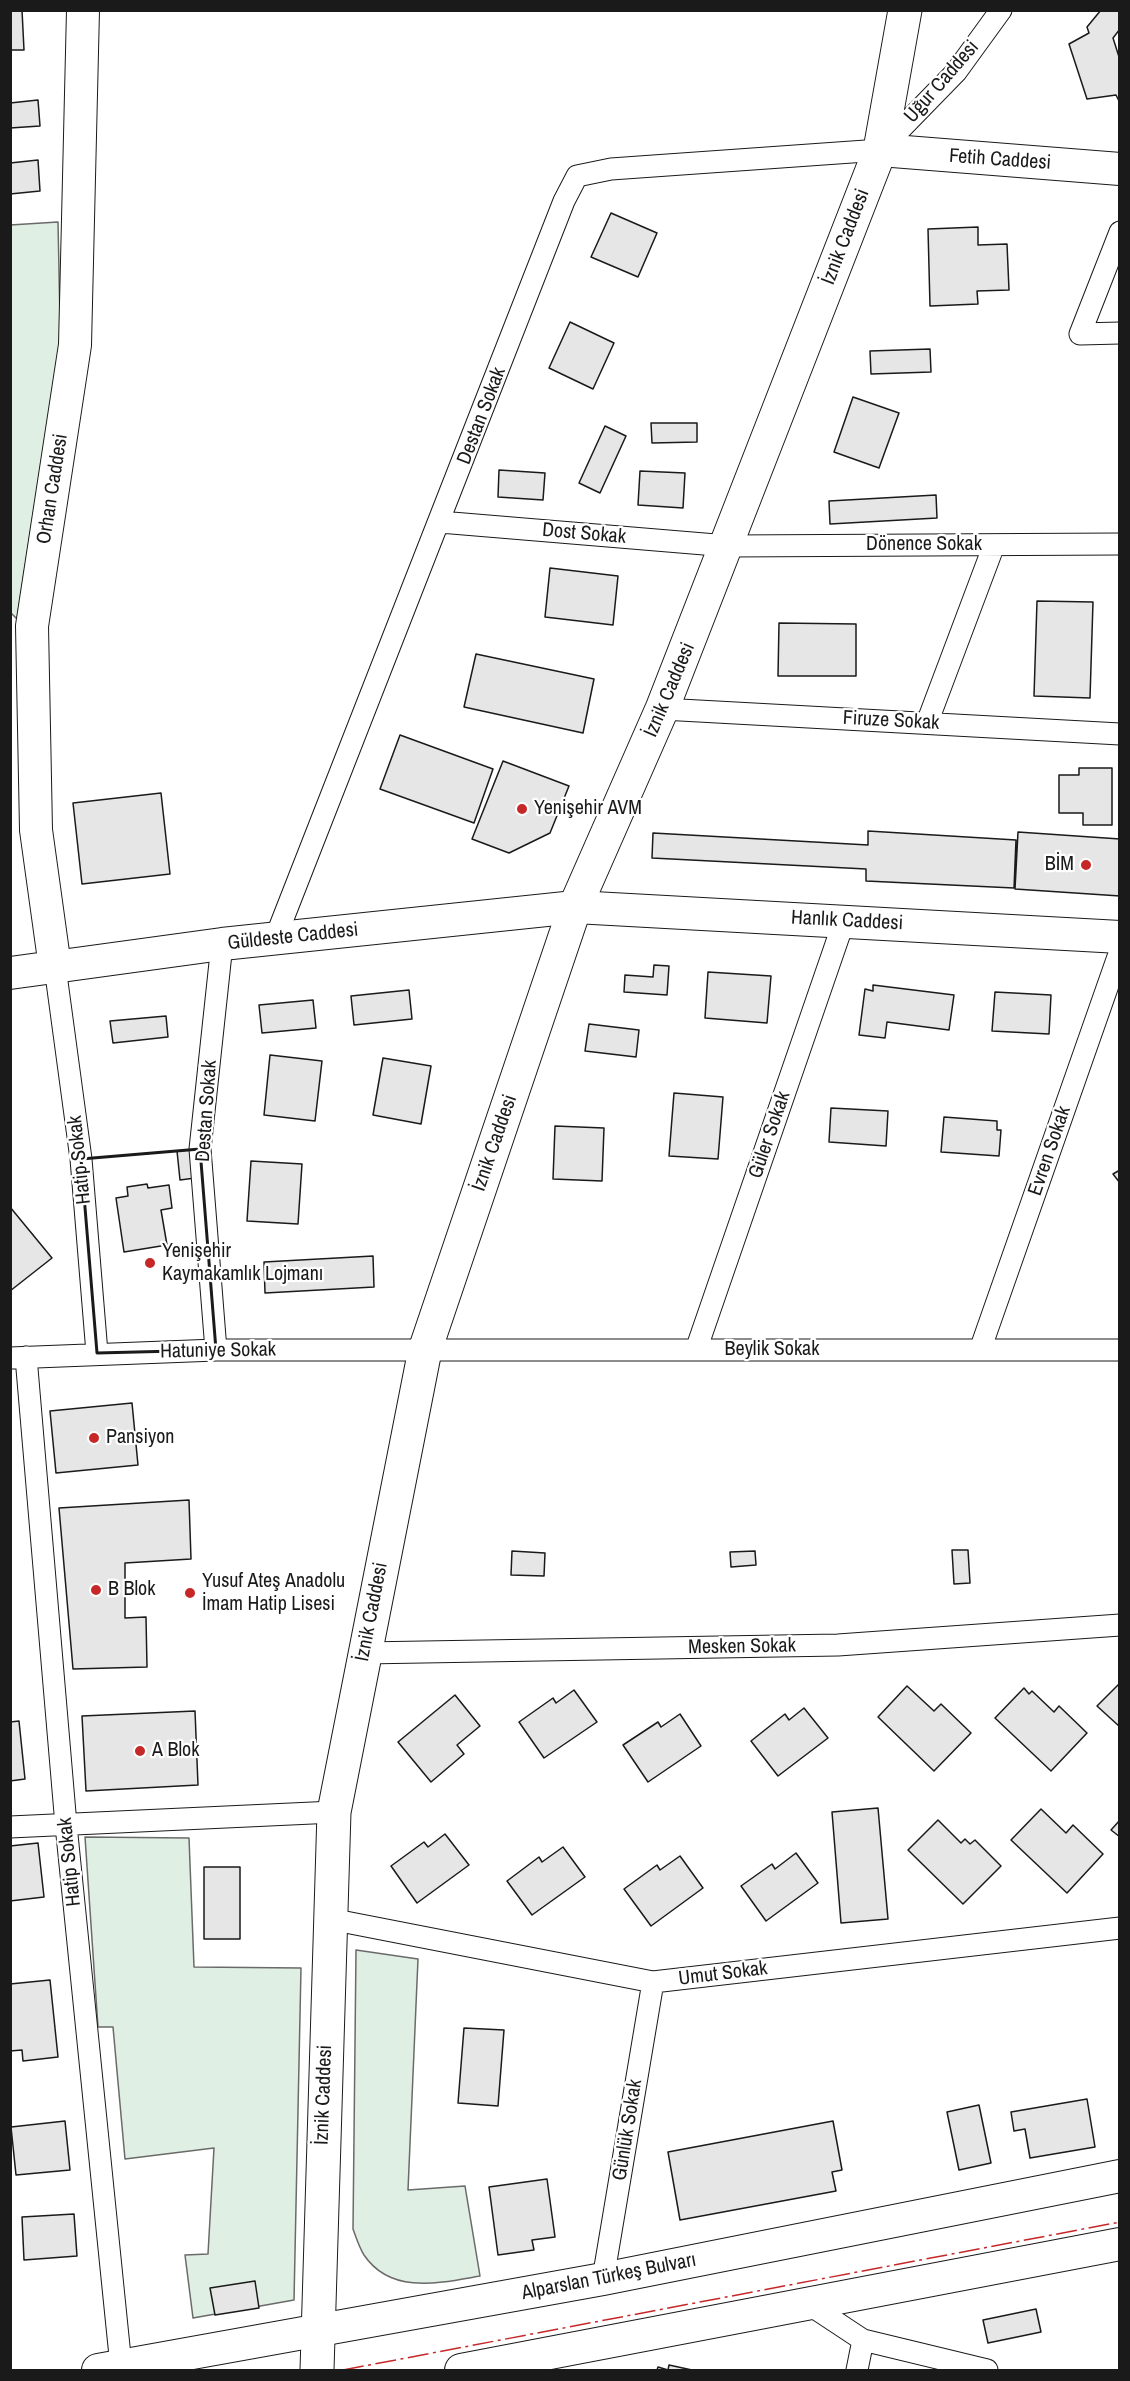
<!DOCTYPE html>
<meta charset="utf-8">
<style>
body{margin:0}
#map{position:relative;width:1130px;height:2381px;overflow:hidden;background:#fff;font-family:"Archivo Narrow",sans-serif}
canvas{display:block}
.frame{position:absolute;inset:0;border:12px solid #1a1a1a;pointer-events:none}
</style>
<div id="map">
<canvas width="1130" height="2381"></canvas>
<div class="frame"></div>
</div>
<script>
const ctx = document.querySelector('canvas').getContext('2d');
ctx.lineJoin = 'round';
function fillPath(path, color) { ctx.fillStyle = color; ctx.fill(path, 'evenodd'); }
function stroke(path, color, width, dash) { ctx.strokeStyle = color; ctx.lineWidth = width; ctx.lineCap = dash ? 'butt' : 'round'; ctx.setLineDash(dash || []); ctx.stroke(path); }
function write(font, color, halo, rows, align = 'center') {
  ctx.font = font + ' "Archivo Narrow",sans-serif'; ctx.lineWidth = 4.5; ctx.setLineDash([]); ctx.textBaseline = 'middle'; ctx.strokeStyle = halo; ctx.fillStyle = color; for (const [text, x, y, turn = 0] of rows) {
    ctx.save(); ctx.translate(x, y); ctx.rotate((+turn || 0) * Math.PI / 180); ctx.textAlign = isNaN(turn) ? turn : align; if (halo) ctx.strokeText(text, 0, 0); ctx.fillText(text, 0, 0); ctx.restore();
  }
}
const green = new Path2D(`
 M 58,222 L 61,371 L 34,509 L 17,619 L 10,612 L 10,225 Z
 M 85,1837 L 189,1838 L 194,1967 L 301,1968 L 294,2300 L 193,2318 L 185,2255 L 208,2254 L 214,2148 L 125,2159 L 113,2027 L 98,2027 Z
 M 356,1950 L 418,1959 L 408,2190 L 465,2186 L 480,2276 C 440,2283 391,2295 364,2255 C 359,2247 356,2237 353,2229 Z`);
const building = new Path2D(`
 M 10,10 L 22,10 L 24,50 L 10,50 Z
 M 1101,10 L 1120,10 L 1120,29 L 1113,38 L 1120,60 L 1120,103 L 1116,95 L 1087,99 L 1069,44 L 1089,33 L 1087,27 Z
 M 38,100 L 40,126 L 10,128 L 10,103 Z
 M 38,160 L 40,191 L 10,194 L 10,163 Z
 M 611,213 L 657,233 L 638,277 L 591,257 Z
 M 978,227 L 978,245 L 1007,244 L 1009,290 L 977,291 L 978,304 L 930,306 L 928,229 Z
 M 570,322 L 614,343 L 593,389 L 549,368 Z
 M 930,349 L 931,372 L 871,374 L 870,351 Z
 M 853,397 L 899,413 L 879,468 L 834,452 Z
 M 651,423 L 697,423 L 697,442 L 652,443 Z
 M 605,426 L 626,436 L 600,493 L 579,483 Z
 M 499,470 L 545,473 L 543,500 L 498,497 Z
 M 640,471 L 685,473 L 683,508 L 638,505 Z
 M 936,495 L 937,518 L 830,524 L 829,501 Z
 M 550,568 L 618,576 L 613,625 L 545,617 Z
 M 1037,601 L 1093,602 L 1090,698 L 1034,696 Z
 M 779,623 L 856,624 L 856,676 L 778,676 Z
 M 476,654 L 594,679 L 583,733 L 464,707 Z
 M 400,735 L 493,769 L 474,823 L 380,789 Z
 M 503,761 L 569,786 L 550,833 L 509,853 L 472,839 Z
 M 1079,768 L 1112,768 L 1112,825 L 1083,825 L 1083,813 L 1059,813 L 1059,775 L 1079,775 Z
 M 161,793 L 170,874 L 82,884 L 73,803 Z
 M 868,831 L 1016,840 L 1014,888 L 866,881 L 866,869 L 652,858 L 653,833 L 868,845 Z
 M 1018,832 L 1120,839 L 1120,896 L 1015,889 Z
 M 654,965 L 669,966 L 667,995 L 624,992 L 625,975 L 653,977 Z
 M 708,972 L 771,976 L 767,1023 L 705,1018 Z
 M 873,985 L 954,995 L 949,1030 L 887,1022 L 885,1038 L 859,1035 L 865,989 L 873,991 Z
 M 409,990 L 412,1019 L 354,1025 L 351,996 Z
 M 995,992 L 1051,995 L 1049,1034 L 992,1031 Z
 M 313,1000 L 316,1028 L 262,1033 L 259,1005 Z
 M 166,1016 L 168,1037 L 113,1043 L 110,1021 Z
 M 589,1024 L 639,1030 L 636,1057 L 585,1051 Z
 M 270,1055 L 322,1061 L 315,1121 L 264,1115 Z
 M 383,1058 L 431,1066 L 421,1124 L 373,1115 Z
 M 674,1093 L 723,1097 L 718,1159 L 669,1156 Z
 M 831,1108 L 888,1111 L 886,1146 L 829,1142 Z
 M 944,1117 L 997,1121 L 997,1130 L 1001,1130 L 999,1156 L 941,1152 Z
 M 555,1126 L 604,1128 L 602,1181 L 553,1179 Z
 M 200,1149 L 203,1177 L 180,1180 L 177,1151 Z
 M 251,1161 L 302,1164 L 298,1224 L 247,1221 Z
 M 1120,1170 L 1120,1183 L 1113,1174 Z
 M 147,1184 L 148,1188 L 169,1185 L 172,1208 L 161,1210 L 167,1245 L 124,1252 L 116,1198 L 128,1196 L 127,1187 Z
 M 10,1207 L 52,1258 L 10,1291 Z
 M 373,1256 L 374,1287 L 265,1293 L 264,1262 Z
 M 132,1403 L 138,1465 L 56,1473 L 50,1411 Z
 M 189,1500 L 191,1559 L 125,1563 L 125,1618 L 146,1617 L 147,1667 L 73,1669 L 59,1508 Z
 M 952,1550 L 968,1550 L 970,1583 L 954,1584 Z
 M 512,1551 L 545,1553 L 544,1576 L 511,1575 Z
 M 755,1551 L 756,1565 L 731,1567 L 730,1552 Z
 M 1120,1683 L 1120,1727 L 1097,1706 Z
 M 907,1686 L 934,1711 L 941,1704 L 971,1733 L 934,1771 L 878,1717 Z
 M 1024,1688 L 1029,1694 L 1032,1691 L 1054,1712 L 1059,1706 L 1087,1733 L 1051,1771 L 995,1718 Z
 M 574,1690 L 597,1722 L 544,1758 L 519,1722 L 553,1698 L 556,1703 Z
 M 455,1695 L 480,1726 L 457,1745 L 464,1754 L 431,1782 L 398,1742 Z
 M 804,1708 L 828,1738 L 778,1776 L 751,1741 L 785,1714 L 789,1720 Z
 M 195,1711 L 198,1785 L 86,1791 L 82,1716 Z
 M 680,1714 L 701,1746 L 648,1782 L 623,1745 L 658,1722 L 661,1727 Z
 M 19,1721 L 25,1779 L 10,1781 L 10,1722 Z
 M 878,1808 L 888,1919 L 841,1923 L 832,1812 Z
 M 1041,1809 L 1066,1833 L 1073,1825 L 1103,1854 L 1067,1893 L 1011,1840 Z
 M 938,1820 L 961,1843 L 965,1839 L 970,1844 L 975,1840 L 1001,1866 L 963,1904 L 908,1850 Z
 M 1120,1820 L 1120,1837 L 1111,1830 Z
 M 445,1834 L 469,1865 L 417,1903 L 391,1866 L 424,1842 L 428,1847 Z
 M 38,1843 L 44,1897 L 10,1901 L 10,1846 Z
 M 563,1847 L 585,1877 L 532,1915 L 507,1881 L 539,1857 L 542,1862 Z
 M 796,1853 L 818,1883 L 766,1921 L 741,1886 L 772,1864 L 775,1869 Z
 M 680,1856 L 703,1888 L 651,1926 L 624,1889 L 657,1865 L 660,1870 Z
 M 204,1867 L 240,1867 L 240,1939 L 204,1939 Z
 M 50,1980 L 58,2057 L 23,2061 L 22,2050 L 10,2051 L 10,1984 Z
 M 464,2028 L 504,2030 L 498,2106 L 458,2103 Z
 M 1087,2099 L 1095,2147 L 1030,2158 L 1025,2129 L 1014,2131 L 1011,2112 Z
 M 979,2105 L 991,2163 L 959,2170 L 947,2112 Z
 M 65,2121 L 70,2170 L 16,2175 L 11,2127 Z
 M 833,2121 L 842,2170 L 832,2172 L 836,2191 L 680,2220 L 668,2152 Z
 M 547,2179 L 555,2237 L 532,2240 L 534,2250 L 498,2255 L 489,2187 Z
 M 74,2214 L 77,2256 L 24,2260 L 22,2217 Z
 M 255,2281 L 259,2308 L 215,2315 L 210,2288 Z
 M 1036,2309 L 1041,2332 L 988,2343 L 983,2320 Z
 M 669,2365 L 692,2370 L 657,2370 L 658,2367 L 668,2370 Z`);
const street = new Path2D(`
 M 1120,232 L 1080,334 L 1120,333
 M 440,522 L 728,546 L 1120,544
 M 662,709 L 1120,734
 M 927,723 L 994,545
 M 275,939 L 564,201 L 577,176 L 611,169 L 880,150 L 956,72 L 1001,10
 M 55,967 L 81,1159 L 97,1353
 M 216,1350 L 200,1149 L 222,944
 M 696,1350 L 844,921
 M 980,1350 L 1120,951
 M 26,1357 L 66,1825 L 121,2366
 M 10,1358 L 216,1350 L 1120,1350
 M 364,1653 L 838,1645 L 1120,1625
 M 10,1827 L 334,1812
 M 330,1919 L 653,1982 L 1120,1928
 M 603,2279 L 653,1982
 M 810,2305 L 863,2340 L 987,2370
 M 857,2370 L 863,2340`);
const secondary = new Path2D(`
 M 880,150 L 1120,169
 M 55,967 L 36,830 L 32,626 L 75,345 L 83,10
 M 10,973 L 222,944 L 575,907 L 1120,937
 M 98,2370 L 603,2279 L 1120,2176
 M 461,2370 L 1120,2244`);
const primary = new Path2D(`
 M 317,2370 L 334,1812 L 425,1350 L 575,907 L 662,709 L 880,150 L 905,10`);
const wall = new Path2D(`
 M 200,1149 L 216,1350 L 97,1353 L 81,1159 Z`);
const power = new Path2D(`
 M 343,2370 L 1120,2222`);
const markers = [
 [522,809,6,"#c62828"],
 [1086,865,6,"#c62828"],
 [150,1263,6,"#c62828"],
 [94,1438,6,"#c62828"],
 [96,1590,6,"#c62828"],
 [190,1593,6,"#c62828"],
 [140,1751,6,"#c62828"]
];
const streetNames = [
 ["Uğur Caddesi",942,82,-49],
 ["Fetih Caddesi",1000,160,4],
 ["İznik Caddesi",846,237,-69],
 ["Destan Sokak",482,416,-69],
 ["Orhan Caddesi",53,489,-81],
 ["Dost Sokak",584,534,5],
 ["Dönence Sokak",924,545],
 ["İznik Caddesi",670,690,-67],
 ["Firuze Sokak",891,721,3],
 ["Hanlık Caddesi",847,921,3],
 ["Güldeste Caddesi",293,937,-6],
 ["Destan Sokak",207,1111,-86],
 ["Güler Sokak",770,1135,-71],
 ["İznik Caddesi",495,1143,-71],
 ["Evren Sokak",1050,1151,-71],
 ["Hatip Sokak",80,1160,-96],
 ["Beylik Sokak",772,1350],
 ["Hatuniye Sokak",218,1351,-1],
 ["İznik Caddesi",372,1612,-79],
 ["Mesken Sokak",742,1647,-1],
 ["Hatip Sokak",70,1862,-96],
 ["Umut Sokak",723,1974,-7],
 ["İznik Caddesi",324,2095,-88],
 ["Günlük Sokak",628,2130,-81],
 ["Alparslan Türkeş Bulvarı",609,2277,-11]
];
const poiNames = [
 ["Yenişehir AVM",534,809],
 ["BİM",1074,865,"right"],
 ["Yenişehir",162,1252],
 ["Kaymakamlık Lojmanı",162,1275],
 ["Pansiyon",106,1438],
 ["Yusuf Ateş Anadolu",202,1582],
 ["İmam Hatip Lisesi",202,1605],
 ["B Blok",108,1590],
 ["A Blok",152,1751]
];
fillPath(green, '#e0efe3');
stroke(green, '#6a6a6a', 1.5);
fillPath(building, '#e6e6e6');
stroke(building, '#1a1a1a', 1.5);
stroke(street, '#1a1a1a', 23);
stroke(secondary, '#1a1a1a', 34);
stroke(primary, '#1a1a1a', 35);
stroke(street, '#fff', 21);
stroke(secondary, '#fff', 32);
stroke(primary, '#fff', 33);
stroke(wall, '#1a1a1a', 3);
stroke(power, '#c62828', 1.5, [21, 4.5, 3, 4.5]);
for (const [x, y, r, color] of markers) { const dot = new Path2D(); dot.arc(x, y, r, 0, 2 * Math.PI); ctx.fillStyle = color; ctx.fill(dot); stroke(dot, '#fff', 2); }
write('20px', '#1a1a1a', '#fff', streetNames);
write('20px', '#1a1a1a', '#fff', poiNames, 'left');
</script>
